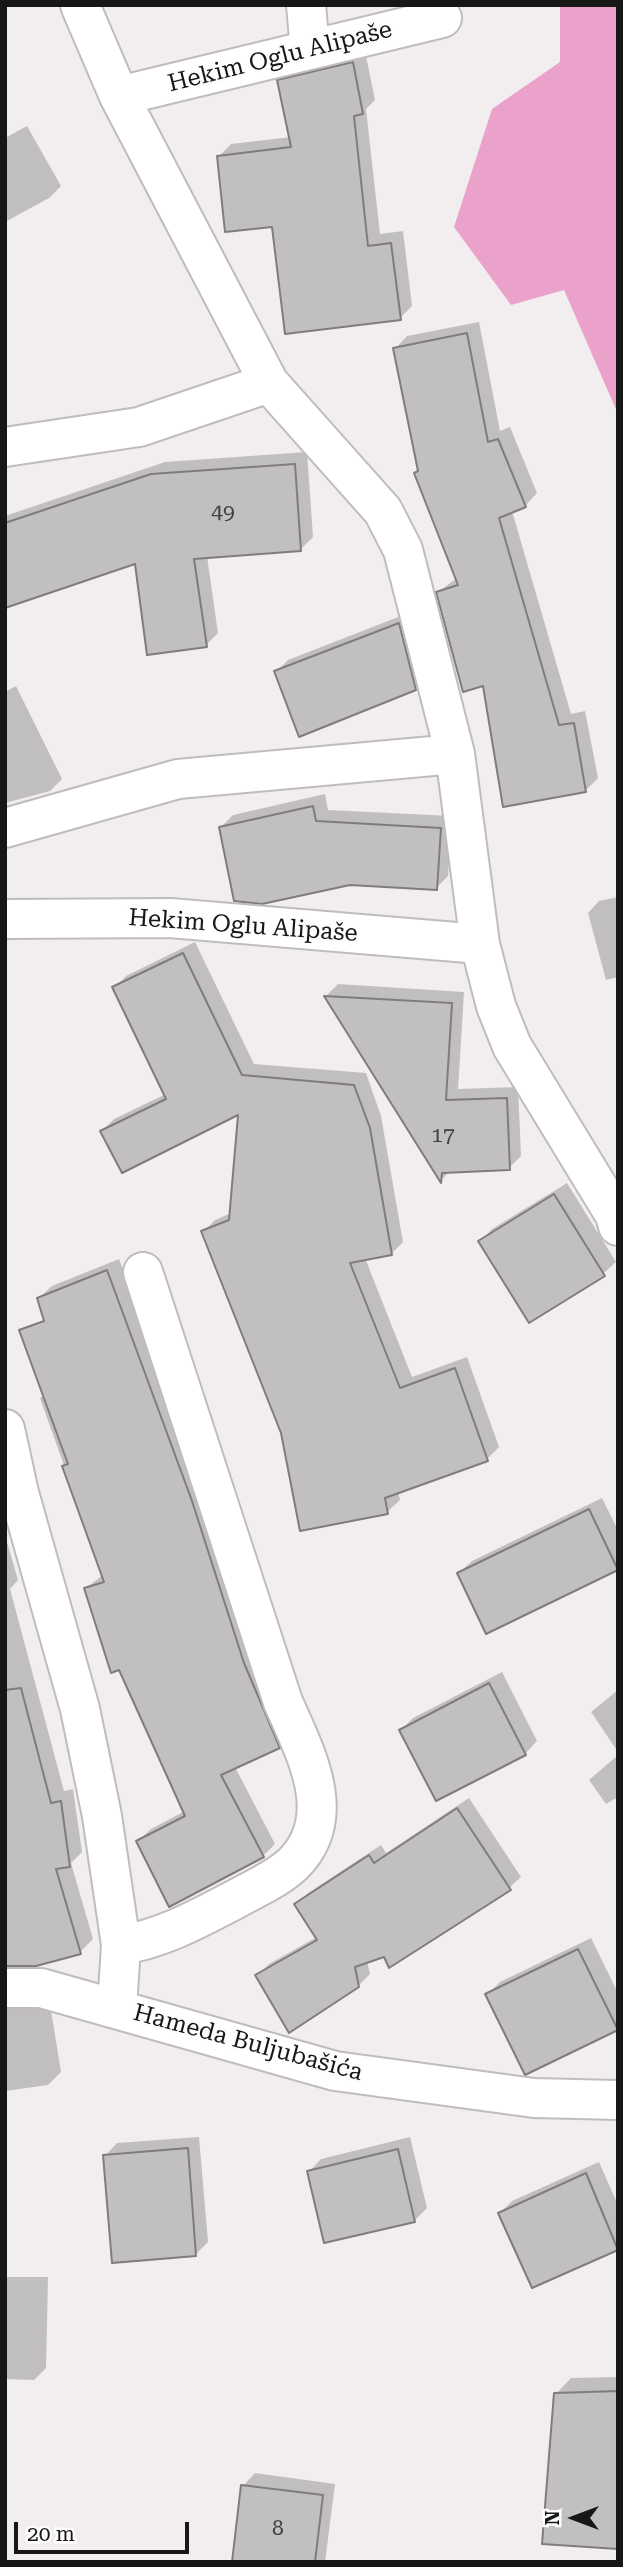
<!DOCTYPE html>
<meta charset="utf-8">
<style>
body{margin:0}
#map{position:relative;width:623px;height:2567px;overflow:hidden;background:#f2eef0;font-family:"Roboto Serif",serif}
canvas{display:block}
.frame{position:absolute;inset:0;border:7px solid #181718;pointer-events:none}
.north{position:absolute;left:539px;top:2483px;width:70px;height:70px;-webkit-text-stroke:5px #fffcfd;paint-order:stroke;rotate:270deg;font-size:19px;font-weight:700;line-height:28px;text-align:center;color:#181718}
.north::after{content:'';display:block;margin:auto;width:24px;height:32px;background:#181718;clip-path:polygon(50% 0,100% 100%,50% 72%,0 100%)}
.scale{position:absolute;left:14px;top:2522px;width:175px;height:32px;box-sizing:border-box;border:4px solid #181718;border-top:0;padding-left:9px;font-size:21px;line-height:24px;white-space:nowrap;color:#181718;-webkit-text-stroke:5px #fffcfd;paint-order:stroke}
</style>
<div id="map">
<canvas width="623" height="2567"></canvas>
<div class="frame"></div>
<div class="north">N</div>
<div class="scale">20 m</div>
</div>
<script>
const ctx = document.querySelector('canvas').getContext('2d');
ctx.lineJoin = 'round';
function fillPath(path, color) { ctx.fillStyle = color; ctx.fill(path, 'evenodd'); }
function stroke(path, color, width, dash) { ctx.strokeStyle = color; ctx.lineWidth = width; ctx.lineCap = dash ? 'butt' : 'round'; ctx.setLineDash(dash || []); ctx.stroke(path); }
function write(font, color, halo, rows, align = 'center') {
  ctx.font = font + ' "Roboto Serif",serif'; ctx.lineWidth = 5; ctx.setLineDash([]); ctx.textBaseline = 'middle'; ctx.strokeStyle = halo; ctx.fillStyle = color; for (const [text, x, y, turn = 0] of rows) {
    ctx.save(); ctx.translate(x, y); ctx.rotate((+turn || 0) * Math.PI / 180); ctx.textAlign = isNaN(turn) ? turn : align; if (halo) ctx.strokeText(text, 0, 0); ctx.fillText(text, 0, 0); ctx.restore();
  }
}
const forest = new Path2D(`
 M 560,5 L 618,5 L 618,414 L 564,290 L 511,305 L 454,227 L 492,109 L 560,62 Z`);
const shadow = new Path2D(`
 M 365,51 L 375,100 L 366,109 L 380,234 L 403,231 L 412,306 L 400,318 L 274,225 L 219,156 L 231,144 L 291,137 L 279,81 L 291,69 Z
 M 27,126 L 61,186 L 49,198 L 5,222 L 5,138 Z
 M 479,322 L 500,431 L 510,427 L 537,493 L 525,506 L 512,511 L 571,714 L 585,711 L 598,778 L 585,791 L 484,684 L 438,592 L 457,578 L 416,473 L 419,470 L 395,349 L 407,336 Z
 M 307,452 L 313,537 L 300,550 L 207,556 L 218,633 L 206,645 L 136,562 L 5,596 L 5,516 L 165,462 Z
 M 411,612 L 428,677 L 415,689 L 276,672 L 288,660 Z
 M 16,686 L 62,779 L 50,791 L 5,803 L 5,692 Z
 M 325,794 L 328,810 L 452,816 L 448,876 L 436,888 L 221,827 L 233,815 Z
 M 618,897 L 618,977 L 606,980 L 588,913 L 599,901 Z
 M 195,942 L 254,1064 L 366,1073 L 381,1116 L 403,1242 L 391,1254 L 365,1258 L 412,1377 L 467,1357 L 499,1447 L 487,1459 L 398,1492 L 400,1500 L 387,1512 L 283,1432 L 203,1232 L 215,1220 L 231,1213 L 240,1112 L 102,1131 L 114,1119 L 166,1094 L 114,988 L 126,976 Z
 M 338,984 L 464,992 L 458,1089 L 518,1087 L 521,1156 L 509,1168 L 451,1170 L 441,1180 L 326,996 Z
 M 567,1183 L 616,1262 L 603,1274 L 480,1242 L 492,1229 Z
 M 119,1259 L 291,1734 L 279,1747 L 235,1767 L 275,1844 L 263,1856 L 138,1841 L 151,1829 L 185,1811 L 86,1588 L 103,1575 L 40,1398 L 63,1381 L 39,1298 L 52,1286 Z
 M 602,1498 L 618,1530 L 618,1568 L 487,1631 L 459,1573 L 472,1561 Z
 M 5,1535 L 18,1580 L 10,1589 L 64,1791 L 73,1789 L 82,1852 L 71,1863 L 93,1939 L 80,1952 L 36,1964 L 5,1966 Z
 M 502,1672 L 537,1741 L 525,1754 L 401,1730 L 413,1718 Z
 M 618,1690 L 618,1752 L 591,1712 Z
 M 618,1755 L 618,1797 L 606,1804 L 589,1780 Z
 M 469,1798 L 521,1877 L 509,1888 L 384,1955 L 367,1961 L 370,1974 L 358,1986 L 258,1976 L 269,1964 L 317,1937 L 296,1904 L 308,1893 L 381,1845 L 386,1853 Z
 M 591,1938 L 618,1993 L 618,2028 L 525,2072 L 487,1995 L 500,1982 Z
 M 5,1992 L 49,1998 L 61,2072 L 48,2085 L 5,2091 Z
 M 199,2137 L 208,2242 L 196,2254 L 105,2156 L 117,2143 Z
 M 410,2137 L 427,2208 L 415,2220 L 326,2241 L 309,2172 L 321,2159 Z
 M 599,2162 L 618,2205 L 618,2248 L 533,2286 L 500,2213 L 512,2201 Z
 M 5,2277 L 48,2277 L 46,2368 L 34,2380 L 5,2379 Z
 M 618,2377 L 618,2548 L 556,2394 L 571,2378 Z
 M 255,2473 L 335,2484 L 325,2562 L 234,2562 L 243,2486 Z`);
const building = new Path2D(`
 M 353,62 L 363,114 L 354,116 L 368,246 L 391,243 L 401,320 L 285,334 L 272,227 L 225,232 L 217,156 L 291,147 L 277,80 Z
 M 467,333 L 488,442 L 498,439 L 526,507 L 499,518 L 559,725 L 574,723 L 586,792 L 503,807 L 483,686 L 463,692 L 436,592 L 458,585 L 414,473 L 418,471 L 393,348 Z
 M 295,464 L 301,551 L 194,559 L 207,647 L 147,655 L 135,564 L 5,608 L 5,523 L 151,474 Z
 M 399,623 L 416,690 L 299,737 L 274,671 Z
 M 313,806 L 316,821 L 441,828 L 437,890 L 350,885 L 262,904 L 234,901 L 219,827 Z
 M 183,953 L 242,1075 L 354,1085 L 370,1128 L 392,1255 L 350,1263 L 400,1388 L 455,1368 L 488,1461 L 385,1498 L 388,1514 L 300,1531 L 281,1433 L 201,1231 L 229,1220 L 238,1115 L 122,1173 L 100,1131 L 166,1099 L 112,987 Z
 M 324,996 L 452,1003 L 446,1100 L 507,1098 L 510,1170 L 442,1173 L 441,1183 Z
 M 554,1194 L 605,1276 L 529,1323 L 478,1241 Z
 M 107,1270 L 192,1501 L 244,1663 L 280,1748 L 221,1775 L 264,1857 L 169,1907 L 136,1841 L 185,1816 L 119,1670 L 111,1673 L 84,1588 L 104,1582 L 62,1466 L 68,1464 L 19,1330 L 44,1321 L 37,1298 Z
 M 589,1509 L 618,1570 L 486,1634 L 457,1573 Z
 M 489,1683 L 526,1755 L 436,1801 L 399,1730 Z
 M 21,1688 L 51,1803 L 61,1801 L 70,1867 L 56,1869 L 81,1954 L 36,1966 L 5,1966 L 5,1690 Z
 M 457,1808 L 511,1890 L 389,1968 L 384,1957 L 355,1967 L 359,1987 L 289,2033 L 255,1975 L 317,1940 L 294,1904 L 369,1855 L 374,1863 Z
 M 578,1949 L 618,2030 L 525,2075 L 485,1994 Z
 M 188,2148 L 196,2256 L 112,2263 L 103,2155 Z
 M 398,2149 L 415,2222 L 324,2243 L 307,2171 Z
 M 586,2173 L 618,2250 L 532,2288 L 498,2213 Z
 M 618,2391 L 618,2549 L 542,2544 L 554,2393 Z
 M 241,2485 L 323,2495 L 315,2562 L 232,2562 Z`);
const street = new Path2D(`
 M 80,5 L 119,96 L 269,383 L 383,511 L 403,550 L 455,754 L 480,944 L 496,1006 L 512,1046 L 615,1215 L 618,1226
 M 306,5 L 310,50
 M 119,96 L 442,18
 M 5,447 L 139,427 L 269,383
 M 5,828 L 178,779 L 455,754
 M 5,919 L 170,918 L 480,944
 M 5,1429 L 19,1493 L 80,1709 L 102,1816 L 121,1945 L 117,2008
 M 121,1945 C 162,1939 197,1919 234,1900 C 253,1889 276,1880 293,1864 C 341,1817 305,1752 283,1702 L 143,1272
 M 5,1988 L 41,1988 L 335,2071 L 534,2098 L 618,2100`);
const numberNames = [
 ["49",223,513],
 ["17",443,1136],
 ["8",278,2529]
];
const streetNames = [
 ["Hekim Oglu Alipaše",280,57,-14],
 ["Hekim Oglu Alipaše",243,926,4],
 ["Hameda Buljubašića",248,2043,15]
];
fillPath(forest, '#eaa2ca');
fillPath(shadow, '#0003');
fillPath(building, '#c2bfc1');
stroke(building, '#7f7c7e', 2);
stroke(street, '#c0bcbe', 42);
stroke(street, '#fff', 38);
write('21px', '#424142', null, numberNames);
write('24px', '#181718', '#fffcfd', streetNames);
</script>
